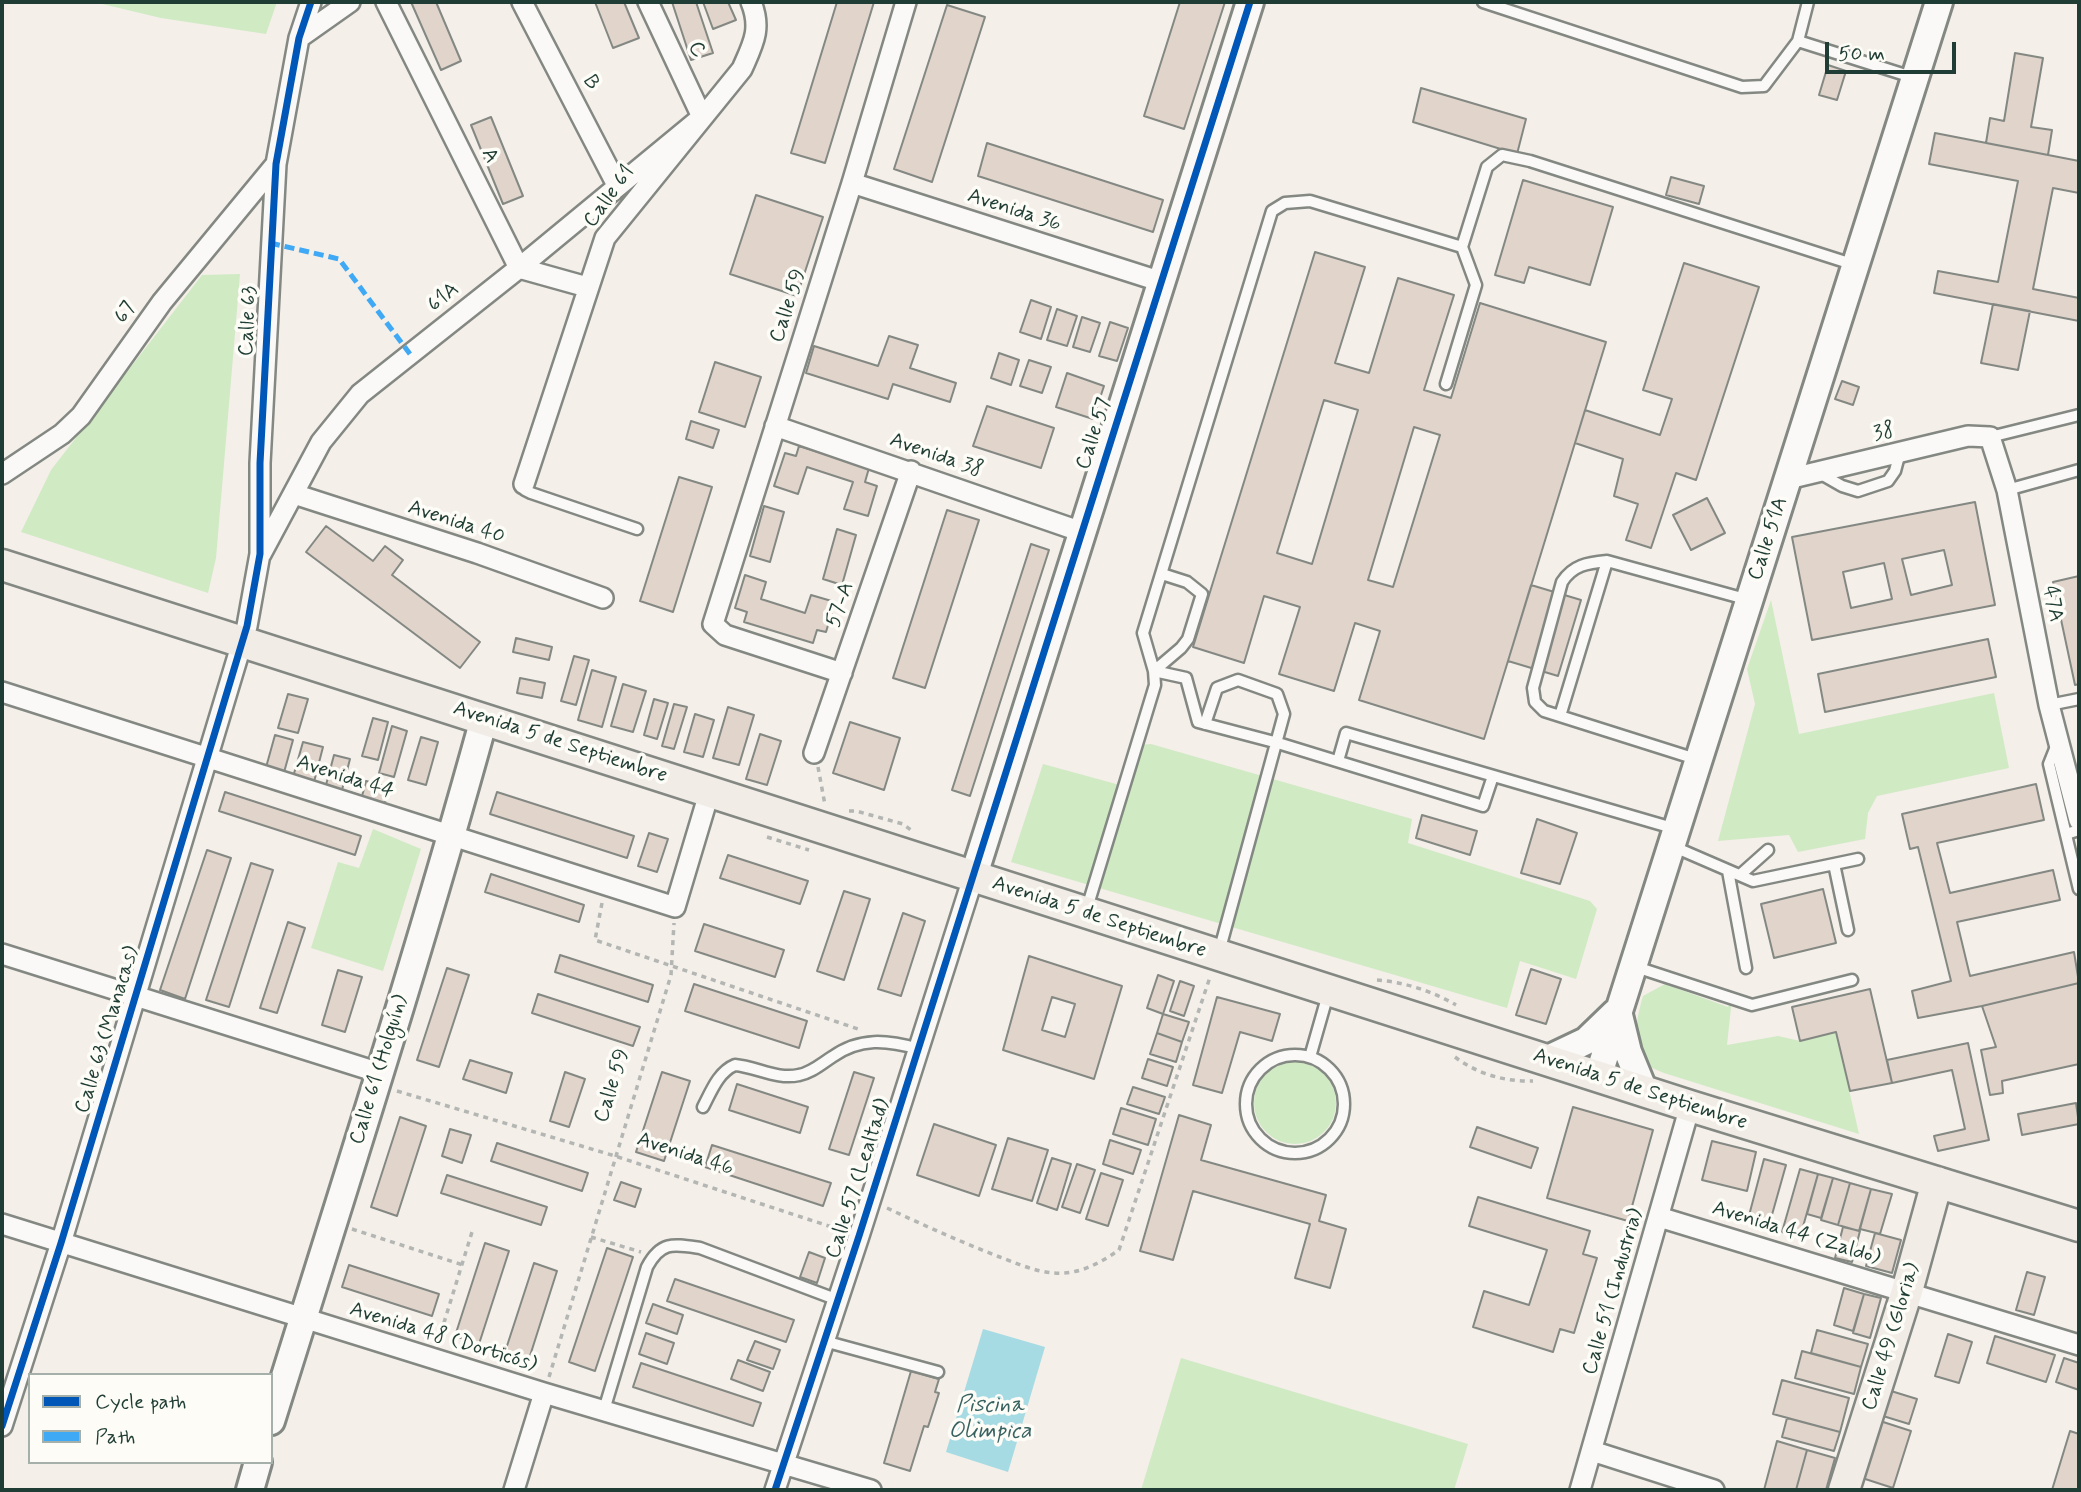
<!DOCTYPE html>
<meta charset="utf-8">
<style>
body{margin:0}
#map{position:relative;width:2081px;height:1492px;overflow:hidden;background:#f4efe9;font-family:Mynerve,sans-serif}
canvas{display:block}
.frame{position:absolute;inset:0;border:4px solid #1f3d34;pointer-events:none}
.legend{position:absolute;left:28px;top:1373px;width:245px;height:91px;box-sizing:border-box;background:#fdfcf7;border:2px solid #a4b0a9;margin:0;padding:9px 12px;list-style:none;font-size:21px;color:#1f3d34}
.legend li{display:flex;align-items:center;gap:14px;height:35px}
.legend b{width:35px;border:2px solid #a4b0a9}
.scale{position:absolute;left:1825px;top:42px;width:131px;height:32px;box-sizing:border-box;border:4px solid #1f3d34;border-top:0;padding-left:9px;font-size:21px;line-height:24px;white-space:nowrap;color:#1f3d34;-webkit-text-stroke:5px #fdfcf7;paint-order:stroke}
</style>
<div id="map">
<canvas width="2081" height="1492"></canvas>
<div class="frame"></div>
<ul class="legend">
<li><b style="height:9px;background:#0057b8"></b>Cycle path</li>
<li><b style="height:9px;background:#3fa9f5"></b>Path</li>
</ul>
<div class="scale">50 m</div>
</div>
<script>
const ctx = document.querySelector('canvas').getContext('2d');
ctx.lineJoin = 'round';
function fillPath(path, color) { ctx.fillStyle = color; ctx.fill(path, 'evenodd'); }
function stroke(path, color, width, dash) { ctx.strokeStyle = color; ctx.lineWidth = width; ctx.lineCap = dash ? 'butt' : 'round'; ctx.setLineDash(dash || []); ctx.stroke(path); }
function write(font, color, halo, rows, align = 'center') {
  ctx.font = font + ' Mynerve,sans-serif'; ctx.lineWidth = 7; ctx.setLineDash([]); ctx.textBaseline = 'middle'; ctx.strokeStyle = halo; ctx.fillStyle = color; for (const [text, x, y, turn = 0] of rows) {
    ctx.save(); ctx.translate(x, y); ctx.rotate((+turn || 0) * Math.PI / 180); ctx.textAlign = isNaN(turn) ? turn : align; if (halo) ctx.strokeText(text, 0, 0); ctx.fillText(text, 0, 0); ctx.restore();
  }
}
const green = new Path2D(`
 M 94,2 L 277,2 L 266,34 L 161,18 Z
 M 240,274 L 216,558 L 208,593 L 21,532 L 51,470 L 202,275 Z
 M 1771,600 L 1799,734 L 1994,693 L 2009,768 L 1877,796 L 1868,813 L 1865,839 L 1798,852 L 1789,835 L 1718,841 L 1755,704 L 1747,669 Z
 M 1151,744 L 1412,819 L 1408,843 L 1590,901 L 1597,909 L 1576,979 L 1520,961 L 1507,1008 L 1011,862 L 1043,764 L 1127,787 L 1140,745 Z
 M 373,829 L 421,849 L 383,971 L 311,948 L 338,862 L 359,868 Z
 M 1665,984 L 1728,1007 L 1732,998 L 1727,1045 L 1778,1036 L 1800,1041 L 1836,1032 L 1859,1134 L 1664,1073 L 1645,1065 C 1633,1038 1635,1024 1643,996 Z
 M1254 1103a41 41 0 1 1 82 0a41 41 0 1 1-82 0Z
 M 1181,1358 L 1468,1444 L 1454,1490 L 1141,1490 Z`);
const water = new Path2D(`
 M 983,1329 L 1045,1347 L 1008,1472 L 946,1452 Z`);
const building = new Path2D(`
 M 411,2 L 436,2 L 461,61 L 441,70 Z
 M 595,2 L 624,2 L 639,38 L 613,48 Z
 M 672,2 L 696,2 L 713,53 L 691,60 Z
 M 703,2 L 728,2 L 736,20 L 713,29 Z
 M 837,2 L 874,2 L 825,163 L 791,153 Z
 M 1180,2 L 1225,2 L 1184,129 L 1144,116 Z
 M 947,5 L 985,17 L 932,182 L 894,169 Z
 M 2015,53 L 2043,58 L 2031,127 L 2052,130 L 2048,155 L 1986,143 L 1990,118 L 2004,121 Z
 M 1828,65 L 1846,71 L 1837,100 L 1819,95 Z
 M 1421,88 L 1526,119 L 1517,154 L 1413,122 Z
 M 491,117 L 523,196 L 503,204 L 471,125 Z
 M 1935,133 L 2079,161 L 2079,193 L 2053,188 L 2033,289 L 2079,298 L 2079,321 L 1934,293 L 1938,271 L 1998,282 L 2018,181 L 1929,164 Z
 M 987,143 L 1163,200 L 1153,232 L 978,176 Z
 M 1671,177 L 1704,186 L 1699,204 L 1666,195 Z
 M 1523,180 L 1613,207 L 1590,285 L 1529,267 L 1524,283 L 1495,275 Z
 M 756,195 L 823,217 L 797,296 L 730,274 Z
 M 1315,252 L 1365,267 L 1335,363 L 1369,373 L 1398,278 L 1454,295 L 1424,390 L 1451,398 L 1480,303 L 1606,342 L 1484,739 L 1359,700 L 1380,631 L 1355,623 L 1334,691 L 1279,674 L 1300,607 L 1264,596 L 1244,663 L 1193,647 ZM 1324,400 L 1358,410 L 1312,564 L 1277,553 ZM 1414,427 L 1440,435 L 1393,587 L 1368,580 Z
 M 1684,263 L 1759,287 L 1696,480 L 1676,473 L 1651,548 L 1626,540 L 1638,504 L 1614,496 L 1623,459 L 1575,443 L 1585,410 L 1660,435 L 1672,399 L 1643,390 Z
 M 1031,300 L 1051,307 L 1041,339 L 1020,332 Z
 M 1993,304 L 2030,311 L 2018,370 L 1981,363 Z
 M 1057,309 L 1077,316 L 1067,346 L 1047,340 Z
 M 1082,317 L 1100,323 L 1090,352 L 1073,347 Z
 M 1110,322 L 1128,328 L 1117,361 L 1099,356 Z
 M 889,336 L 918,345 L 910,368 L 956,383 L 950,402 L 893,384 L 888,399 L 806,373 L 814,346 L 878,366 Z
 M 999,353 L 1019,360 L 1011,385 L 991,378 Z
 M 1029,360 L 1051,367 L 1042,393 L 1020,386 Z
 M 715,362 L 761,377 L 745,427 L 699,412 Z
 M 1067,373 L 1104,386 L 1093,419 L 1056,407 Z
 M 1842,381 L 1859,387 L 1853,405 L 1835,399 Z
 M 987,406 L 1054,428 L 1041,468 L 973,446 Z
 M 691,421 L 719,430 L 713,448 L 686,439 Z
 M 799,446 L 869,468 L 865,482 L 877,486 L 868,516 L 844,509 L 853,482 L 807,467 L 798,494 L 774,486 L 785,453 L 796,456 Z
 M 679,477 L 712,487 L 673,612 L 640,601 Z
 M 1707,498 L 1725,533 L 1691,550 L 1673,515 Z
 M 1975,502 L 1995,605 L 1812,640 L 1792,537 ZM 1944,550 L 1952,585 L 1911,595 L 1902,559 ZM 1884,563 L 1892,599 L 1851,608 L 1843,572 Z
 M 764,506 L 784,512 L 770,562 L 750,556 Z
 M 947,510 L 979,520 L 925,688 L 893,678 Z
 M 326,526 L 373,561 L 385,546 L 403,560 L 392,575 L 480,642 L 460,668 L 306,552 Z
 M 837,529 L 856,535 L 842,585 L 823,579 Z
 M 1031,544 L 1049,550 L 970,796 L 952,790 Z
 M 745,575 L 766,582 L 761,599 L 805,613 L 811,595 L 835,602 L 826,632 L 817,630 L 813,643 L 744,622 L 747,612 L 735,608 Z
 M 2079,576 L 2079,684 L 2075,685 L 2053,582 Z
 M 1531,585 L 1581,600 L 1558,676 L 1508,661 Z
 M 516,638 L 552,647 L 549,660 L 513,652 Z
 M 1988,639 L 1996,677 L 1825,712 L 1818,674 Z
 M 574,656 L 589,660 L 576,705 L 561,701 Z
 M 592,670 L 616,677 L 602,727 L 578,720 Z
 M 520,678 L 545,683 L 542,698 L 517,693 Z
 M 623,684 L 646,691 L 633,732 L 611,726 Z
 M 288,694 L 308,699 L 298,733 L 278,728 Z
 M 654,699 L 668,703 L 657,739 L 644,735 Z
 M 674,704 L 687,707 L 674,749 L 662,746 Z
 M 728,707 L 754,715 L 739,765 L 713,758 Z
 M 695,714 L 714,720 L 703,757 L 684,752 Z
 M 373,718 L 388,722 L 378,760 L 362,756 Z
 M 850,722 L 900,738 L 884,790 L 833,773 Z
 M 392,726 L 407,731 L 394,777 L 379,773 Z
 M 760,734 L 781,741 L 767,785 L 746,779 Z
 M 275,735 L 293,740 L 283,776 L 265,771 Z
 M 421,737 L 438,742 L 426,785 L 408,780 Z
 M 303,742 L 323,747 L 314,782 L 293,777 Z
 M 334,755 L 350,759 L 342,790 L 326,785 Z
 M 366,781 L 389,787 L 384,806 L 361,800 Z
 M 2036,784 L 2044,820 L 1937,843 L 1950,893 L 2053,870 L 2060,900 L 1957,922 L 1970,976 L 2074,952 L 2079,983 L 1982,1006 L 1918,1018 L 1912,991 L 1951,981 L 1918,847 L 1910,849 L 1902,814 Z
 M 225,792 L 361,836 L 355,855 L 219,811 Z
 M 497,792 L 634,836 L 627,858 L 490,814 Z
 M 1422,815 L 1477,831 L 1470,855 L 1416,838 Z
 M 1537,819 L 1577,833 L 1560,884 L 1521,873 Z
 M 649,833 L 668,839 L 657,872 L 638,866 Z
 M 207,850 L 231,858 L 185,999 L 160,990 Z
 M 728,855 L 808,881 L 800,904 L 720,878 Z
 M 251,863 L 273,870 L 229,1007 L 206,1000 Z
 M 491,874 L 584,905 L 579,922 L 485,892 Z
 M 1823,889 L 1836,943 L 1774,958 L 1761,904 Z
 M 844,891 L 870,899 L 844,980 L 817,971 Z
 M 903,913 L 925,921 L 901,996 L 878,989 Z
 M 288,922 L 305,928 L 277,1013 L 260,1008 Z
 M 704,924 L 784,950 L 775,977 L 695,951 Z
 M 560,955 L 653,985 L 648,1002 L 555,972 Z
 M 1029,956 L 1122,986 L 1094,1079 L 1003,1050 ZM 1052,997 L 1075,1004 L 1065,1037 L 1042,1030 Z
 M 447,968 L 469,975 L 439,1067 L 417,1060 Z
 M 1531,969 L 1561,979 L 1546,1024 L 1516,1015 Z
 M 338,970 L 362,977 L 345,1032 L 322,1025 Z
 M 1158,975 L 1174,981 L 1163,1014 L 1147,1008 Z
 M 1180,981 L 1194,986 L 1184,1016 L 1170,1011 Z
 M 2079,983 L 2079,1064 L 2002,1081 L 2003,1093 L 1990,1095 L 1981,1050 L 1996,1047 L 1982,1006 Z
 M 694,984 L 807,1021 L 799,1048 L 685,1011 Z
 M 1870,989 L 1892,1083 L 1850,1091 L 1836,1032 L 1800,1041 L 1792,1007 Z
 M 538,994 L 640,1027 L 633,1046 L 532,1013 Z
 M 1217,997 L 1280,1014 L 1272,1041 L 1240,1032 L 1222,1093 L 1193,1085 Z
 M 1163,1014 L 1189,1022 L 1182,1042 L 1157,1033 Z
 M 1157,1033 L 1182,1042 L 1176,1062 L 1150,1054 Z
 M 1968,1043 L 1989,1140 L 1938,1151 L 1934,1136 L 1965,1129 L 1952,1070 L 1892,1083 L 1887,1060 Z
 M 1148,1059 L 1173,1067 L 1167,1086 L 1142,1078 Z
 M 470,1060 L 512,1073 L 506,1093 L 463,1079 Z
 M 565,1072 L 585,1079 L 569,1127 L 550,1121 Z
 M 662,1072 L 690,1081 L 664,1161 L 636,1152 Z
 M 854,1072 L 874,1078 L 849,1155 L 829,1149 Z
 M 737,1084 L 808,1107 L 800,1133 L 729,1110 Z
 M 1133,1087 L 1165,1097 L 1159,1114 L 1127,1104 Z
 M 2076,1103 L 2079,1124 L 2022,1135 L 2018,1114 Z
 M 1573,1107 L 1653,1130 L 1628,1221 L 1547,1198 Z
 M 1121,1108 L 1156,1119 L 1148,1145 L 1113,1134 Z
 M 1179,1115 L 1211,1125 L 1201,1160 L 1326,1195 L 1319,1221 L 1346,1229 L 1330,1288 L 1295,1278 L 1310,1224 L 1193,1191 L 1173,1260 L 1140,1251 Z
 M 400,1117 L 426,1126 L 397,1216 L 371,1207 Z
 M 934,1124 L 996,1145 L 979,1196 L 917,1175 Z
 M 1477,1127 L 1538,1148 L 1531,1168 L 1470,1147 Z
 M 450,1129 L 471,1135 L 462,1163 L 442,1156 Z
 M 1008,1138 L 1048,1150 L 1032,1201 L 992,1189 Z
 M 1110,1140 L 1141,1150 L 1133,1174 L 1103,1164 Z
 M 1712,1141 L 1756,1152 L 1747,1191 L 1702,1180 Z
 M 497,1143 L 588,1173 L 582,1191 L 491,1161 Z
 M 712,1145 L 831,1183 L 823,1206 L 705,1167 Z
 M 1052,1158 L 1071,1164 L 1057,1210 L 1037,1203 Z
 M 1764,1159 L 1786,1165 L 1768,1229 L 1747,1223 Z
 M 1077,1164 L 1095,1170 L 1080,1213 L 1062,1207 Z
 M 1800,1169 L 1818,1174 L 1800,1237 L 1782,1232 Z
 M 1101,1173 L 1123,1180 L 1108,1226 L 1086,1219 Z
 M 1818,1174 L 1833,1178 L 1821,1218 L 1807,1214 Z
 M 447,1175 L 547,1207 L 541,1225 L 441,1193 Z
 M 1833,1178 L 1850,1183 L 1838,1225 L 1821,1220 Z
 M 621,1182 L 641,1189 L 635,1207 L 614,1200 Z
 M 1850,1183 L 1871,1189 L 1859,1231 L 1838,1225 Z
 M 1871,1189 L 1892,1194 L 1880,1234 L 1860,1229 Z
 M 1478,1197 L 1590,1231 L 1583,1254 L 1597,1258 L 1574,1333 L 1560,1329 L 1553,1352 L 1473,1327 L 1484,1291 L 1529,1305 L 1547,1250 L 1469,1226 Z
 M 1843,1227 L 1860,1231 L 1852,1262 L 1835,1258 Z
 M 1875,1233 L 1901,1240 L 1892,1273 L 1866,1266 Z
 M 485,1243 L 509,1251 L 479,1344 L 455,1336 Z
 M 607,1248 L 633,1257 L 595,1371 L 569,1362 Z
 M 809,1252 L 825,1258 L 817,1283 L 800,1277 Z
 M 534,1263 L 557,1271 L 529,1359 L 505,1352 Z
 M 349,1265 L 439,1294 L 432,1316 L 342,1287 Z
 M 2027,1272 L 2045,1277 L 2034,1315 L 2016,1310 Z
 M 675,1279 L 794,1320 L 786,1342 L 667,1301 Z
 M 1844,1288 L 1864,1294 L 1853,1331 L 1834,1325 Z
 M 1864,1294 L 1881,1298 L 1870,1338 L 1853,1333 Z
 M 653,1304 L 683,1315 L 677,1334 L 646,1323 Z
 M 1817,1330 L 1868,1344 L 1861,1367 L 1811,1353 Z
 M 646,1333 L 674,1343 L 667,1364 L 639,1354 Z
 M 1948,1334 L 1972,1342 L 1959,1383 L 1935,1376 Z
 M 1995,1336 L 2055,1355 L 2046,1382 L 1987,1363 Z
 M 755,1341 L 780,1350 L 773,1369 L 747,1360 Z
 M 1802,1351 L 1861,1367 L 1854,1394 L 1795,1378 Z
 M 2064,1358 L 2079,1363 L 2079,1390 L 2056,1382 Z
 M 738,1360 L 770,1372 L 763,1391 L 731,1379 Z
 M 641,1363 L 761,1403 L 753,1426 L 633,1387 Z
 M 911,1371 L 939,1379 L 935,1392 L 939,1393 L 928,1427 L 924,1426 L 910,1471 L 884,1463 Z
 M 1782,1380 L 1849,1398 L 1840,1432 L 1773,1414 Z
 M 1891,1391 L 1917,1399 L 1909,1424 L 1883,1416 Z
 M 1787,1418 L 1840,1432 L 1834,1451 L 1782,1437 Z
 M 1877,1420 L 1911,1431 L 1893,1488 L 1859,1477 Z
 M 2070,1431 L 2079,1434 L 2079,1490 L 2052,1490 Z
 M 1777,1441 L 1807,1450 L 1796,1490 L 1764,1490 Z
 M 1807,1450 L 1835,1458 L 1826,1490 L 1796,1490 Z`);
const path = new Path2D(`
 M 818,767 L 825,805
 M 849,811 L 856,811 L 903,824 L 911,830
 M 767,837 L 809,850
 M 602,903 L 595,940 L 861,1030
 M 1377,980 C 1404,982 1432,991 1456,1005
 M 1455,1057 C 1477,1074 1506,1082 1533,1081
 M 397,1091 L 615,1156 L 844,1231
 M 887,1208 C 923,1225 959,1241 997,1256 C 1014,1262 1035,1272 1054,1273 C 1079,1275 1100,1263 1119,1250 L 1210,977
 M 352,1229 L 463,1265
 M 591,1237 L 641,1252
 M 438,1342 L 472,1232
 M 549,1377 L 671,975 L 674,923`);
const lane = new Path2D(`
 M 1483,2 L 1742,87 L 1764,86 L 1798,41 L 1808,2
 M 1798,41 L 1915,78
 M 1446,384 L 1476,285 L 1462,247 L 1487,167 L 1502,155 L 1530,161 L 1855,265
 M 1990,437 L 2079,415
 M 1821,474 L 1842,486 L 1858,491 L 1888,481 L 1895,471 L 1900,452
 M 524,484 L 525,490 L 531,493 L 637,529
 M 2007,490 L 2079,470
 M 1154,671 L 1186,678 L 1198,722 L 1278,743 L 1483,806 L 1493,776
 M 1154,671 L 1181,648 L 1188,639 L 1202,594 L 1187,582 L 1162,574
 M 2049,705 L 2079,699
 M 1560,716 L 1607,561
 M 1205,724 L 1217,688 L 1238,680 L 1277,694 L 1284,714 L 1219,952
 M 2057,744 L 2049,764 L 2079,889
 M 1699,760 L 1544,711 L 1535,702 L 1533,688 L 1562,582 C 1573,565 1587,563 1607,561 L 1749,600
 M 1338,761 L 1346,733 L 1676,829
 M 2066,834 L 2079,830
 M 1672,846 L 1753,881 L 1858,859
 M 1834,864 L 1848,930
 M 1728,871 L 1746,968
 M 1740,875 L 1768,850
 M 1087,908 L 1155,685 L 1154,671 L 1143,633 L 1272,211 L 1285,203 L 1310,201 L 1462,247
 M 1633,966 L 1752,1005 L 1852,980
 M1246 1104a49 49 0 1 1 98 0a49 49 0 1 1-98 0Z
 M 1310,1057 L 1328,994
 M 703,1107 C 711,1092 718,1072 735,1065 C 757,1067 777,1080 799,1075 C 811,1073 821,1064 832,1057 C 860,1037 887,1040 919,1049
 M 824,1341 L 938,1372
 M 604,1410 L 647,1267 C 661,1241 673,1244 700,1248 L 838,1300`);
const street = new Path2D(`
 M 386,2 L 519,268 L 587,287
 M 522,2 L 617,185
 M 648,2 L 702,117
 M 299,38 L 350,2
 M 852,183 L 1162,282
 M 775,426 L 1082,532
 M 2,474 L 62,434 L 81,416 L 162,302 L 276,164
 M 1788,479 L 1968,436 L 1990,437 L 2007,490 L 2049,705 L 2079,820
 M 524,484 L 605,238 L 742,69 C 753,44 762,29 751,2
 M 294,494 L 477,553 L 603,598
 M 261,554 L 321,442 L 360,394 L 519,268 L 702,117
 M 842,673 L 725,635 L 713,624 L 852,183 L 906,2
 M 2,692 L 675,907 L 710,790
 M 814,753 L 911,471
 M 2,954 L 380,1073
 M 1659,1217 L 2079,1345
 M 2,1224 L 544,1393 L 871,1490
 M 2,1426 L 61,1243 L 247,626 L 260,554 L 260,463 L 276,164 L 299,38 L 311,2
 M 1592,1451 L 1714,1490
 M 514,1490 L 544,1393
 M 775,1490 L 859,1236 L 973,878
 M 1580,1490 L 1690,1106`);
const secondary = new Path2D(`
 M 973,878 L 1250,2
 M 1619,1015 L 1628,1052 L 1644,1091
 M 1546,1060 L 1586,1041 L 1615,1013
 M 1598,1077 L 1939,2
 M 271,1421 C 344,1187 419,955 484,719
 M 250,1490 L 258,1462`);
const primary = new Path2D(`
 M 2,565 L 1690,1106 L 2079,1226
 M 1844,1490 L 1907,1291 L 1937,1182`);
const quiet = new Path2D(`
 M 270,243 L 339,259 L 410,354`);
const cycleway = new Path2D(`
 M 2,1426 L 61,1243 L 247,626 L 260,554 L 260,463 L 276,164 L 299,38 L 311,2
 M 775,1490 L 859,1236 L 1250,2`);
const streetNames = [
 ["C",696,50,65],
 ["B",590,83,63],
 ["A",489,156,63],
 ["Calle 61",610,197,-54],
 ["Avenida 36",1014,211,18],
 ["61A",444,298,-39],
 ["Calle 59",789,306,-72],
 ["67",126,313,-55],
 ["Calle 63",249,321,-87],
 ["38",1884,433,-13],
 ["Calle 57",1095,434,-72],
 ["Avenida 38",936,456,19],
 ["Avenida 40",456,523,18],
 ["Calle 51A",1769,539,-72],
 ["47A",2052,604,79],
 ["57-A",841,605,-71],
 ["Avenida 5 de Septiembre",560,743,18],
 ["Avenida 44",345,778,18],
 ["Avenida 5 de Septiembre",1099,918,18],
 ["Calle 63 (Manacas)",108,1030,-73],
 ["Calle 61 (Holguín)",380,1070,-73],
 ["Calle 59",613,1086,-73],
 ["Avenida 5 de Septiembre",1640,1090,18],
 ["Avenida 46",685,1155,18],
 ["Calle 57 (Lealtad)",859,1179,-72],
 ["Avenida 44 (Zaldo)",1796,1234,17],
 ["Calle 51 (Industria)",1614,1292,-74],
 ["Calle 49 (Gloria)",1892,1337,-73],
 ["Avenida 48 (Dorticós)",443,1338,17]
];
const waterNames = [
 ["Piscina",990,1406],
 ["Olimpica",990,1432]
];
fillPath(green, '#d0eac4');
fillPath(water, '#a6dbe4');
fillPath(building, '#e0d4cb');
stroke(building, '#848883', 2);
stroke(lane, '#848883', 15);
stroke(street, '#848883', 24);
stroke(secondary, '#848883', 32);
stroke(primary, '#848883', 35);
stroke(path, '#b3b6b3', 3.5, [5, 5]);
stroke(lane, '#faf9f7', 10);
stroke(street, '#faf9f7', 19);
stroke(secondary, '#faf9f7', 26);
stroke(primary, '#f1ece6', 30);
stroke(quiet, '#3fa9f5', 5, [10, 5]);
stroke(cycleway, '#0057b8', 7);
write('21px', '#1f3d34', '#fdfcf7', streetNames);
write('italic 23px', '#386260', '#fdfcf7', waterNames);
</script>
